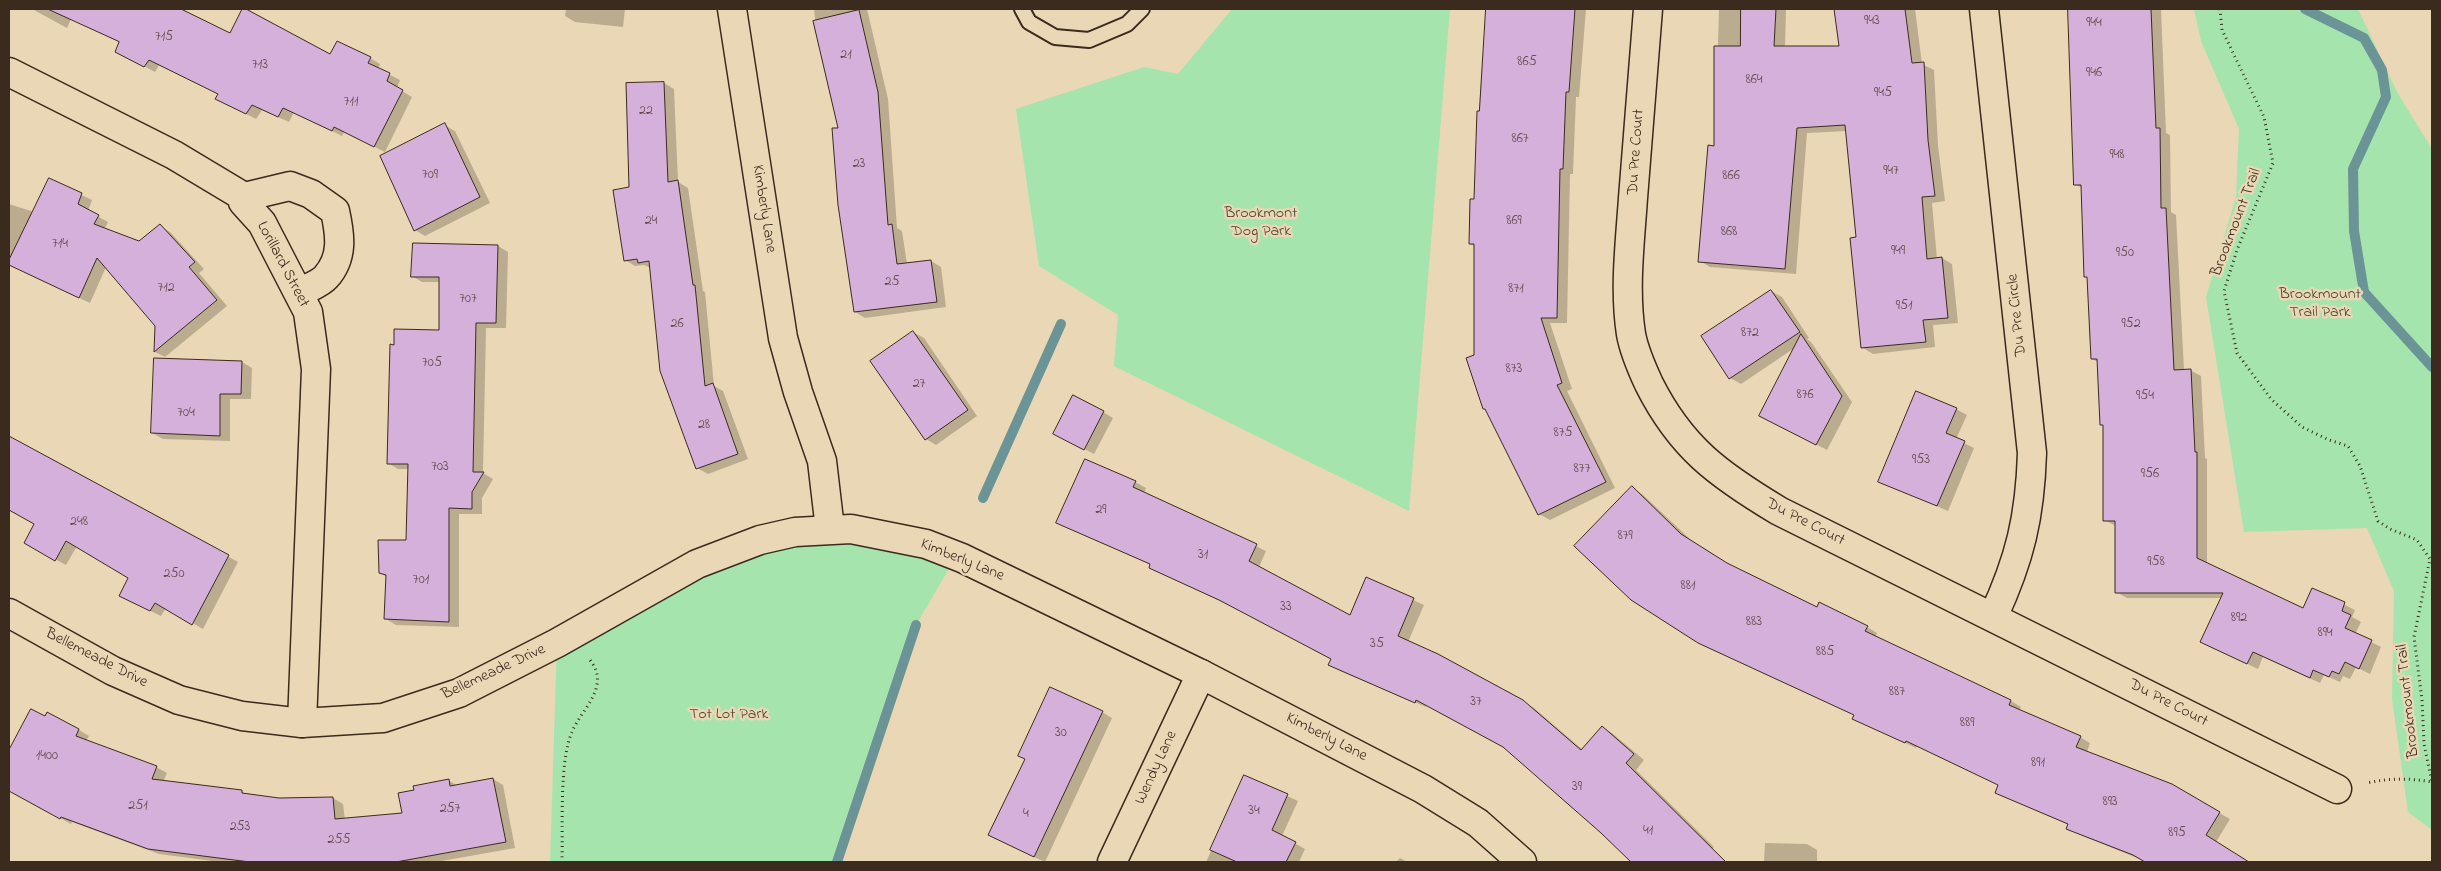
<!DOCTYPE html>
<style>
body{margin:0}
#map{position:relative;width:2441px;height:871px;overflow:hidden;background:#ead7b5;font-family:"Indie Flower",sans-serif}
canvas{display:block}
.frame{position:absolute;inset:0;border:10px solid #3b2a1e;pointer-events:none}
</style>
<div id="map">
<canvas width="2441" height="871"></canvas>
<div class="frame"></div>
</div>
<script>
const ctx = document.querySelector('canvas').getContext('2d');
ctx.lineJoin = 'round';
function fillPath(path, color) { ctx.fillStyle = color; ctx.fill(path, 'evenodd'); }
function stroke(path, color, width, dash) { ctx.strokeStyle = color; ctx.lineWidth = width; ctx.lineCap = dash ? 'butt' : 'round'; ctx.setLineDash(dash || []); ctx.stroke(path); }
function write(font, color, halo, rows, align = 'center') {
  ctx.font = font + ' "Indie Flower",sans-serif'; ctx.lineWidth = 5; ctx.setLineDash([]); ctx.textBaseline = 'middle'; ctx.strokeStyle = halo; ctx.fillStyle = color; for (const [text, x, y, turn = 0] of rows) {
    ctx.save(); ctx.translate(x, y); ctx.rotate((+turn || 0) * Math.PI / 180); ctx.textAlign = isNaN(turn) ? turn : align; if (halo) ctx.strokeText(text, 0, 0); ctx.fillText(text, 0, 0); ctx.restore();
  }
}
const green = new Path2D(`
 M 1232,9 L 1450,9 L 1409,511 L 1114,366 L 1118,315 L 1039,266 L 1016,109 L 1144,67 L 1178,74 Z
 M 2194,9 L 2358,9 L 2397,92 L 2432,149 L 2432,830 L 2408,812 L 2392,699 L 2394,591 L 2367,528 L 2244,532 L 2206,297 L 2236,197 L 2239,129 L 2201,41 Z
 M 795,532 L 957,555 L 916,625 L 837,862 L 550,862 L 557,643 Z`);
const shadow = new Path2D(`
 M 32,9 L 179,9 L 230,35 L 243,9 L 331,55 L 370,58 L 380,64 L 378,69 L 400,80 L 397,88 L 412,97 L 385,152 L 344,132 L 342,136 L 294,112 L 289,122 L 262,110 L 256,119 L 227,104 L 220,94 L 159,65 L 155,72 L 127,57 L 121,43 L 71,19 L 67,28 Z
 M 566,9 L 625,9 L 623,27 L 575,22 L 565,16 Z
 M 814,9 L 867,9 L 888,99 L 897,228 L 902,231 L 907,264 L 931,261 L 941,267 L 946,307 L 865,318 L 855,312 L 840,129 L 816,27 Z
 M 1489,9 L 1586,9 L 1579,97 L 1576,97 L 1573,174 L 1570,174 L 1567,323 L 1550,323 L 1572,389 L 1567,391 L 1615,488 L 1550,520 L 1539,514 L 1487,410 L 1484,409 L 1475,356 L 1475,246 L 1470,244 Z
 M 1719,9 L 1786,9 L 1785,47 L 1841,47 L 1836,9 L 1915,9 L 1922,64 L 1934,70 L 1938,146 L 1945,201 L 1932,203 L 1937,259 L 1942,258 L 1952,264 L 1958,323 L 1933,325 L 1935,347 L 1873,354 L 1863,348 L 1857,238 L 1847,131 L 1807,133 L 1796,274 L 1710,267 L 1700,261 L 1715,147 Z
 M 2069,9 L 2161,9 L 2166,133 L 2170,135 L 2171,212 L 2176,215 L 2184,370 L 2190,370 L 2201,376 L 2205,458 L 2207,459 L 2207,564 L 2303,610 L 2313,589 L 2355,610 L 2352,617 L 2361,622 L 2355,634 L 2381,647 L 2370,674 L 2356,667 L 2350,679 L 2343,676 L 2340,682 L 2324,675 L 2320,683 L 2263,657 L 2258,669 L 2212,647 L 2222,598 L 2127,598 L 2116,592 L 2116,526 L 2104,520 L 2104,426 L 2101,424 L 2098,362 L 2092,359 L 2089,279 L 2085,277 L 2082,188 L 2075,184 Z
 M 664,83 L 674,89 L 678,182 L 688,188 L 703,291 L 705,292 L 714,386 L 723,391 L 748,459 L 708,474 L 697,468 L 651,268 L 644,265 L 635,266 L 625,260 L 630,188 Z
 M 444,125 L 455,131 L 490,203 L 425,236 L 415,230 Z
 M 50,180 L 92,200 L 88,211 L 108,222 L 104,230 L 139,243 L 160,226 L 170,232 L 204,269 L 199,273 L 227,306 L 165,357 L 155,352 L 156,326 L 106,267 L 90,303 L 9,265 L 9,204 L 34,212 Z
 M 498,246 L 508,252 L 506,328 L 486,328 L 483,473 L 493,479 L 482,498 L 482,514 L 459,514 L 459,627 L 396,625 L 386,619 L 387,577 L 380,573 L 407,542 L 409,469 L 398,469 L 388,463 L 395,346 L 440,332 L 440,282 L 422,282 L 412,276 Z
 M 1771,291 L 1782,297 L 1809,338 L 1807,339 L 1811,342 L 1852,402 L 1827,450 L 1771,421 L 1796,347 L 1741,384 L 1730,378 Z
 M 913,332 L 924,338 L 977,416 L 936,445 L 926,439 Z
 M 155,360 L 242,362 L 252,368 L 251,399 L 230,399 L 230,441 L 163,439 L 152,433 Z
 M 1956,409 L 1967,415 L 1956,439 L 1974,448 L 1948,511 L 1880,481 Z
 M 1103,412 L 1113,418 L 1094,454 L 1065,439 Z
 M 9,437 L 238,562 L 203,629 L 166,608 L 161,616 L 130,601 L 129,578 L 77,546 L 66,565 L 25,543 L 36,524 L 9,509 Z
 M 1135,482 L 1146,488 L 1144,493 L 1266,551 L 1259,567 L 1351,616 L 1367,579 L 1424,605 L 1408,642 L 1438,655 L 1534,708 L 1583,750 L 1602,727 L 1612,733 L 1644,760 L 1636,770 L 1714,847 L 1699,862 L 1632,862 L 1602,832 L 1504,747 L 1427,705 L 1426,707 L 1340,671 L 1330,665 L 1332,659 L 1231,606 L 1160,573 L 1151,565 L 1068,528 Z
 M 1632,488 L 1642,494 L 1692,541 L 1731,566 L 1818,609 L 1867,627 L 1877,633 L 1875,637 L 2011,701 L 2021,707 L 2019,711 L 2080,737 L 2090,743 L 2087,752 L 2171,785 L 2230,819 L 2216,842 L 2248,862 L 2147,862 L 2078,834 L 2068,828 L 2069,825 L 1996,793 L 2000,785 L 1917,746 L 1916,748 L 1864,724 Z
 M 32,711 L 45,718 L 48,714 L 79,730 L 89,736 L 86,741 L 156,767 L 167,773 L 163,782 L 242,792 L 249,796 L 279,800 L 333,798 L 343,804 L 345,820 L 403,814 L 416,791 L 448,780 L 458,786 L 493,779 L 503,785 L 515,848 L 436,862 L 220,862 L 159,854 L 72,822 L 71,824 L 9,790 L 9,752 Z
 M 1102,712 L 1112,718 L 1045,862 L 1000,841 Z
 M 1245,776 L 1298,801 L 1282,836 L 1305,849 L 1299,862 L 1206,862 Z
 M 1765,843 L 1807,844 L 1817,850 L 1817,862 L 1764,862 Z
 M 1400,858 L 1407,862 L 1396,862 Z`);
const stream = new Path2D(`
 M 2305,9 L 2364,38 L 2382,70 L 2386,97 L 2353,169 L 2354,231 L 2364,292 L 2432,367
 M 983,498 L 1061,324
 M 837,862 L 916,625`);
const building = new Path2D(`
 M 48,9 L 181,9 L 230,33 L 242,9 L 246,9 L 330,54 L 337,41 L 371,57 L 368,63 L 390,73 L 387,81 L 403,90 L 374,147 L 334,127 L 332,131 L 283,108 L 278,117 L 252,105 L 246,114 L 215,99 L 218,94 L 149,60 L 144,67 L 115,52 L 119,42 Z
 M 1486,9 L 1575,9 L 1569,92 L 1566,92 L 1563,169 L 1560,169 L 1557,318 L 1541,318 L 1562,383 L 1557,385 L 1606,482 L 1538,515 L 1485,409 L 1483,409 L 1466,358 L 1474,355 L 1474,244 L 1469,244 L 1470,199 L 1474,199 L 1477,111 L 1479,111 Z
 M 1741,9 L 1776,9 L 1774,46 L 1839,46 L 1834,9 L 1905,9 L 1912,63 L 1924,62 L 1928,140 L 1935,196 L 1922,197 L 1927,259 L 1942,257 L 1948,318 L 1923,320 L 1926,342 L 1861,348 L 1850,238 L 1856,237 L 1845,125 L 1797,128 L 1785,269 L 1698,262 L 1708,145 L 1714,146 L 1714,46 L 1740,46 Z
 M 2068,9 L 2151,9 L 2156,128 L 2160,128 L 2161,208 L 2166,208 L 2174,370 L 2191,369 L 2195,452 L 2197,452 L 2197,558 L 2303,608 L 2312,588 L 2345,602 L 2342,611 L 2351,615 L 2345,628 L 2372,640 L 2359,669 L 2345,662 L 2339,674 L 2332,671 L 2329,677 L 2313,670 L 2310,678 L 2253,652 L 2247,664 L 2200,642 L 2223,593 L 2115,593 L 2115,521 L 2103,521 L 2103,425 L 2100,425 L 2097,359 L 2091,359 L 2087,277 L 2084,277 L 2081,185 L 2074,185 Z
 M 859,10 L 878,92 L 888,225 L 892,224 L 897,264 L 931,260 L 937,302 L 854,312 L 838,205 L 832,128 L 838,128 L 813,21 Z
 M 664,82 L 668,182 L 678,180 L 693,285 L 695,285 L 705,386 L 713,383 L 738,454 L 696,469 L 660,371 L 649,261 L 638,263 L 637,259 L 624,261 L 613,190 L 629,187 L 626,83 Z
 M 445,123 L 480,197 L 414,231 L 380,156 Z
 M 49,178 L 82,193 L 78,204 L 99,215 L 94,224 L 139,241 L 160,224 L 195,262 L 189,267 L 217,300 L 154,352 L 155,326 L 97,258 L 79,298 L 9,265 L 9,260 Z
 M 413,243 L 498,245 L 496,323 L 476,323 L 473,472 L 484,472 L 472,492 L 472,509 L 449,508 L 449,622 L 384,619 L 386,575 L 379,573 L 378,540 L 406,540 L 408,464 L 387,464 L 390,344 L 394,345 L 394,329 L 439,330 L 439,277 L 411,277 Z
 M 1771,290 L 1800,332 L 1729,379 L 1701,336 Z
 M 913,331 L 968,410 L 925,440 L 870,361 Z
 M 1801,334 L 1842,396 L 1816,445 L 1759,416 Z
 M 154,358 L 242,361 L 241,394 L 220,394 L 220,436 L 151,433 Z
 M 1916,391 L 1957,408 L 1946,433 L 1965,441 L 1937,506 L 1878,482 Z
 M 1073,395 L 1104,411 L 1084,450 L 1053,434 Z
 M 9,436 L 229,555 L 192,625 L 155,603 L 150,611 L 119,596 L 128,578 L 66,541 L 55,561 L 24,543 L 34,524 L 9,510 Z
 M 1085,459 L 1136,481 L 1133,487 L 1257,544 L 1249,561 L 1350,615 L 1366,577 L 1414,598 L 1398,636 L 1438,654 L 1523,700 L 1581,750 L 1602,726 L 1634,754 L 1626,763 L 1726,862 L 1631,862 L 1601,833 L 1503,747 L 1416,700 L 1415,703 L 1328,665 L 1331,659 L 1219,600 L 1149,568 L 1150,564 L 1056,523 Z
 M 1632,486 L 1681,534 L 1727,563 L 1817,607 L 1819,602 L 1868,626 L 1865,631 L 2011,700 L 2009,705 L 2081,736 L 2076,747 L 2172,784 L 2220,812 L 2206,835 L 2249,862 L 2145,862 L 2133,855 L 2066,829 L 2068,824 L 1995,793 L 1998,785 L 1906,741 L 1905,743 L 1852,719 L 1854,715 L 1698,643 L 1631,600 L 1574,546 Z
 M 1050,687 L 1103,711 L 1034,857 L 988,835 L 1025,759 L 1018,756 Z
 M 31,709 L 45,716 L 47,712 L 79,729 L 76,736 L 157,766 L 152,779 L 242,790 L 242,793 L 279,798 L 333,797 L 335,819 L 402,813 L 398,793 L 414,790 L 413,786 L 449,779 L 450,786 L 493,778 L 506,842 L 396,862 L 250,862 L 148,849 L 61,817 L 60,819 L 9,791 L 9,750 Z
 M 1244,775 L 1288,794 L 1272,830 L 1296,842 L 1286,862 L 1237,862 L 1210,850 Z`);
const path = new Path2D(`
 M 2220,9 L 2222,30 L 2264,117 L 2273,163 L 2237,250 L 2224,291 L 2237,353 L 2271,399 L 2302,427 L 2329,440 L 2348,446 L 2360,466 L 2378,521 L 2390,529 L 2417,540 L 2430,559 L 2414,637 L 2422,700 L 2424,744 L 2432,782 C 2409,778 2390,778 2367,783
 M 562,862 C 563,829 559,761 572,732 C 582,708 611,687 590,660`);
const service = new Path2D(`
 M 1022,9 L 1029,22 L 1055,37 L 1089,40 L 1127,24 L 1142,9`);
const minor = new Path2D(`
 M 732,9 L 783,338 L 798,392 L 822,461 L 830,529
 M 1648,9 C 1643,72 1638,135 1633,198 C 1630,243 1624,289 1631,334 C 1634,351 1642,369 1649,384 C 1681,448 1719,475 1779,511 L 2337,789
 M 1984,9 L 2032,453 C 2030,517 2020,559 1993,617
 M 9,72 L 174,155 L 244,197 L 243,202 L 262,223 L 308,312 L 316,369 L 302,723
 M 244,197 L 290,186 L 311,194 L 335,211 C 340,234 344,257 326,277 C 320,284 307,288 299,293
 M 1112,862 L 1201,674`);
const tertiary = new Path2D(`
 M 9,613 L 113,671 L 179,700 L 242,716 L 302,723 L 383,718 L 459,693 L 557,643 L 697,564 L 760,540 L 795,532 L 851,529 L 926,544 L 962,558 L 1201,674 L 1423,789 L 1478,823 L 1522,862`);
const numberNames = [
 ["943",1872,22],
 ["944",2094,24],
 ["715",164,38],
 ["21",846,56],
 ["865",1527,63],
 ["713",260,66],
 ["946",2094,74],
 ["864",1754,81],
 ["945",1883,94],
 ["711",351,103],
 ["22",646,112],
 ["867",1520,140],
 ["948",2117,156],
 ["23",859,165],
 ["947",1891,172],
 ["709",430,176],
 ["866",1731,177],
 ["24",651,222],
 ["869",1514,222],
 ["868",1729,233],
 ["714",60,245],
 ["949",1898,252],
 ["950",2125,254],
 ["25",892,283],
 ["712",166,289],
 ["871",1516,290],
 ["707",468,300],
 ["951",1904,307],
 ["26",677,325],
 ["952",2131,325],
 ["872",1750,334],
 ["705",432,364],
 ["873",1514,370],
 ["27",919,385],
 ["876",1805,396],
 ["954",2145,397],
 ["704",186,414],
 ["28",704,426],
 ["875",1563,434],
 ["953",1921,461],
 ["703",440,468],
 ["877",1582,470],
 ["956",2150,475],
 ["29",1101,511],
 ["248",79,523],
 ["879",1625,537],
 ["31",1203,556],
 ["958",2156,563],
 ["250",174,575],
 ["701",421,581],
 ["881",1688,587],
 ["33",1286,608],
 ["892",2239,619],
 ["883",1754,623],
 ["894",2325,634],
 ["35",1377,645],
 ["885",1825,653],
 ["887",1897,693],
 ["37",1476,703],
 ["889",1967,724],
 ["30",1061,734],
 ["1400",47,757],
 ["891",2038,764],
 ["39",1577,788],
 ["893",2110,803],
 ["251",138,807],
 ["257",450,810],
 ["34",1254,812],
 ["4",1026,815],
 ["253",240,828],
 ["41",1648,832],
 ["895",2177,834],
 ["255",339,841]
];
const streetNames = [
 ["Du Pre Court",1637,152,-86],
 ["Kimberly Lane",763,209,81],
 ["Brookmount Trail",2237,223,-69],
 ["Lorillard Street",282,265,62],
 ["Du Pre Circle",2018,315,-96],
 ["Du Pre Court",1805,523,27],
 ["Kimberly Lane",962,561,22],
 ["Bellemeade Drive",96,659,27],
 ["Bellemeade Drive",494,673,-25],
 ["Brookmount Trail",2409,701,-96],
 ["Du Pre Court",2168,704,27],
 ["Kimberly Lane",1326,738,27],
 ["Wendy Lane",1157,768,-65]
];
const parkNames = [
 ["Brookmont",1261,214],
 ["Dog Park",1261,232],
 ["Brookmount",2320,295],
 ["Trail Park",2320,313],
 ["Tot Lot Park",729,715]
];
fillPath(green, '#a5e4ad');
fillPath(shadow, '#0003');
stroke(stream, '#6a9496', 10);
fillPath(building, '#d5b0da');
stroke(building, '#3b2a1e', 1);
stroke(service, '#3b2a1e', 18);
stroke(minor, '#3b2a1e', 31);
stroke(tertiary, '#3b2a1e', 31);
stroke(path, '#3b2a1e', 3, [1, 4]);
stroke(service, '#ead7b5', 14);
stroke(minor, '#ead7b5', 28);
stroke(tertiary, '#ead7b5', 28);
write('14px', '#624c4d', null, numberNames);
write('16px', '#3b2a1e', '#ead7b5', streetNames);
write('16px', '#4b4633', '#ead7b5', parkNames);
</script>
